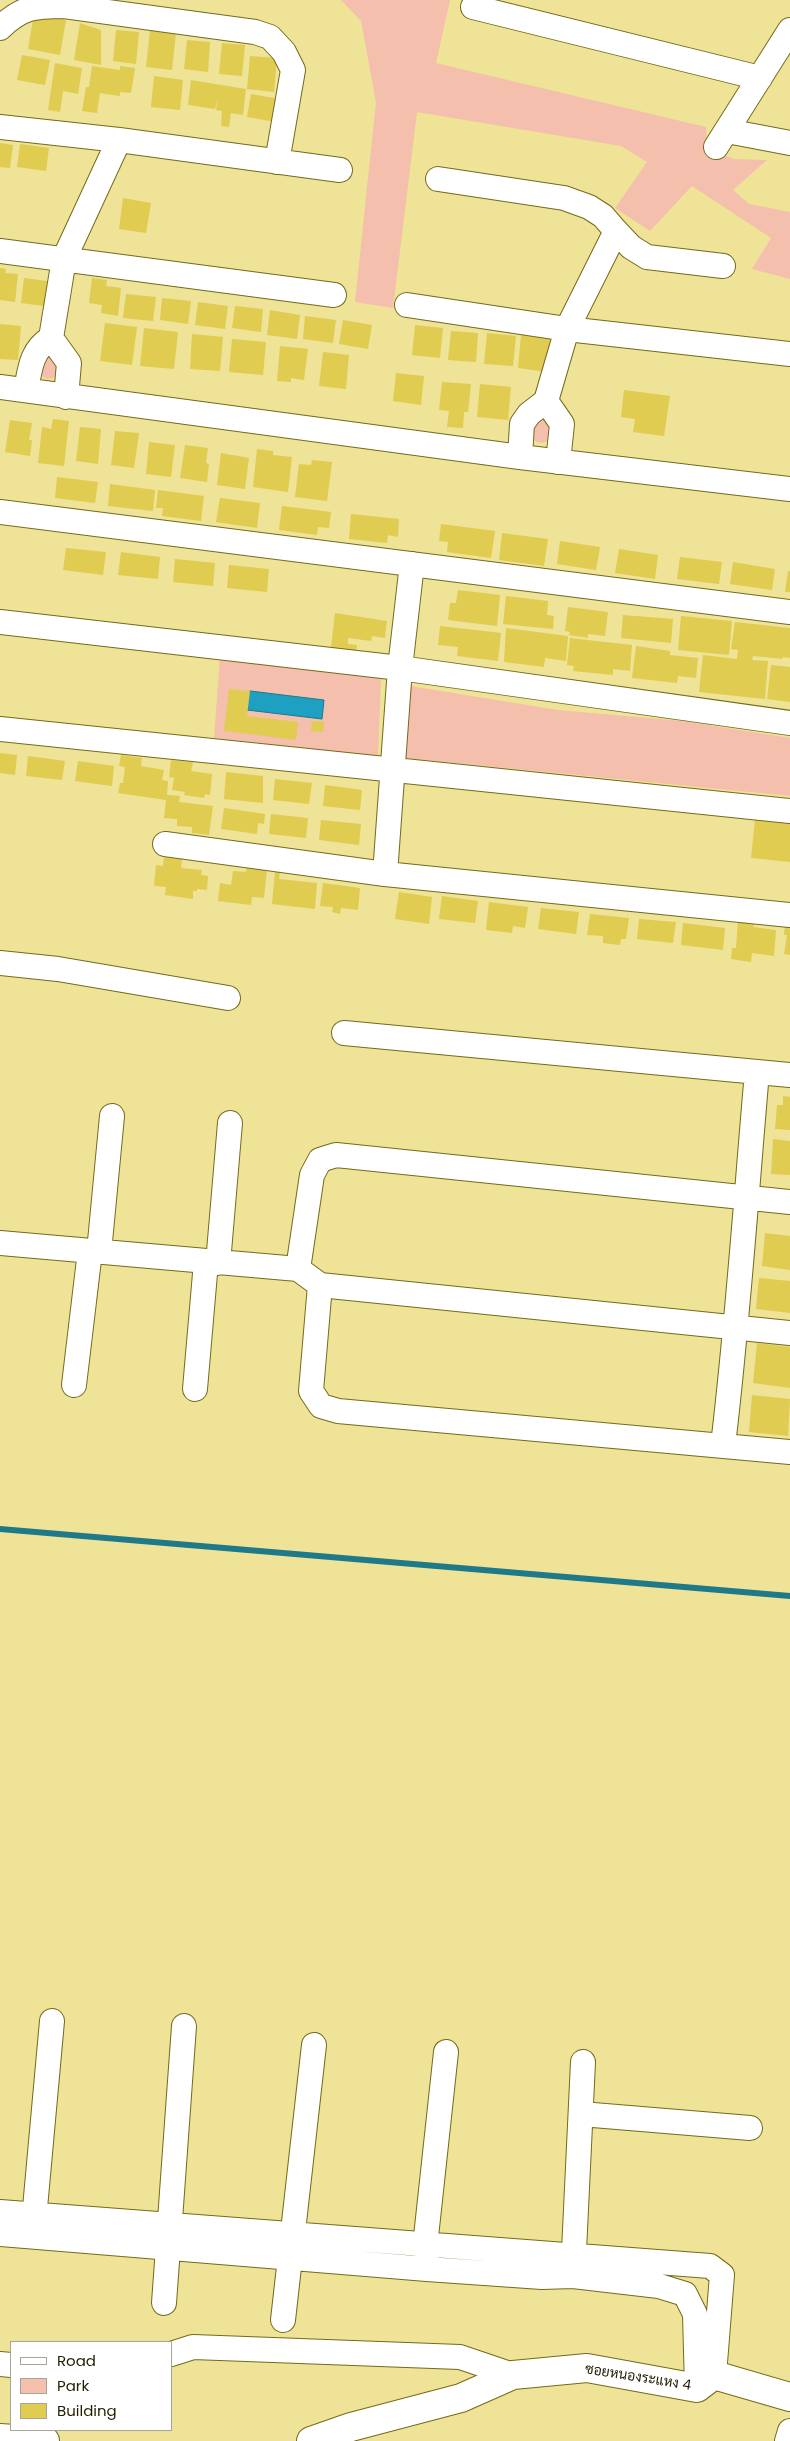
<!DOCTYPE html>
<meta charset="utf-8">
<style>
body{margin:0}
#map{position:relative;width:790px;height:2441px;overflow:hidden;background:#eee396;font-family:Poppins,sans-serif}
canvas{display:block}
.legend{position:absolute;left:10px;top:2341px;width:162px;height:90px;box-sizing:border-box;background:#fff;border:1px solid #a7a599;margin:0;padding:6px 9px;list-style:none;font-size:15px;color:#221e00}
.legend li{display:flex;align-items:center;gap:10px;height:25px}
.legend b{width:25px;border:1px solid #a7a599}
</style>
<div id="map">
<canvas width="790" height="2441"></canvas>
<ul class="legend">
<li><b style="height:6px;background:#fff"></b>Road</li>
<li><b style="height:14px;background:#f4bfac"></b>Park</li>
<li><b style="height:14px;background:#dfcc51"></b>Building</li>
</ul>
</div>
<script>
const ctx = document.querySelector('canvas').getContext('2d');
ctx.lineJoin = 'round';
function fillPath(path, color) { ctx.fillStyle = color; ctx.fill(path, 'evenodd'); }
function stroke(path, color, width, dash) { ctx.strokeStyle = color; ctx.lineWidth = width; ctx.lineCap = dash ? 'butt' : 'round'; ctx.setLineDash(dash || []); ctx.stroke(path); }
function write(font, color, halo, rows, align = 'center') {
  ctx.font = font + ' Poppins,Sarabun,sans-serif'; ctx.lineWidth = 4; ctx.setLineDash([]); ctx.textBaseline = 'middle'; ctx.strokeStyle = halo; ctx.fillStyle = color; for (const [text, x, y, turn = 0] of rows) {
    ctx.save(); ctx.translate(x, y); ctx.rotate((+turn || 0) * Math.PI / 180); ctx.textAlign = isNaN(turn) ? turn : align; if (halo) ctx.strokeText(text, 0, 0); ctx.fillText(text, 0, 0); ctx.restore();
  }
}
const green = new Path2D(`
 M 341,0 L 450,0 L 436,63 L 706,127 L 707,149 L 734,159 L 767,160 L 733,190 L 749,204 L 790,212 L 790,279 L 752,269 L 771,238 L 692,186 L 650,231 L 615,208 L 647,162 L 621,146 L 417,112 L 393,308 L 355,302 L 376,102 L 361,21 Z
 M 44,353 L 60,359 L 56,377 L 47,379 L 40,375 Z
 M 549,417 L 551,440 C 543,444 536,444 530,437 L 532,419 Z
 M 220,657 L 381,677 L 378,756 L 214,738 Z
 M 410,686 L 558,710 L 682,721 L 790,738 L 790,796 L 405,758 Z`);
const water = new Path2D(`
 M 250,691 L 324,700 L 322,719 L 247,710 Z`);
const stream = new Path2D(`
 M 0,1529 L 790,1596`);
const building = new Path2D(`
 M 34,14 L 66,20 L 60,55 L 28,49 Z
 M 80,23 L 101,30 L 101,65 L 74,60 Z
 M 116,30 L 139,32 L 136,64 L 113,61 Z
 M 150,30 L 176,33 L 172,70 L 146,67 Z
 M 187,40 L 210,42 L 208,72 L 184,69 Z
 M 222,43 L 245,45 L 242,76 L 219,74 Z
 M 22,55 L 50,60 L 45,85 L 17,80 Z
 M 250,56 L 277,58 L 274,92 L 247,89 Z
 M 55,63 L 82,68 L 78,94 L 63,91 L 60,112 L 48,110 Z
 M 92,66 L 120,70 L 120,66 L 135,68 L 131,93 L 120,92 L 120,96 L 100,93 L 97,113 L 82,111 L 86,87 L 89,87 Z
 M 154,76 L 183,80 L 180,110 L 151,107 Z
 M 191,80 L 246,89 L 243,115 L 231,113 L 229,127 L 221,126 L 222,111 L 216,110 L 218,97 L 215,109 L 188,105 Z
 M 251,94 L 280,99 L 276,122 L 247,117 Z
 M 0,143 L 13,145 L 10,168 L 0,167 Z
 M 20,144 L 49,148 L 46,171 L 17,167 Z
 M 123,198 L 151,203 L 146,233 L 119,229 Z
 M 0,268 L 6,269 L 5,273 L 18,274 L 15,302 L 0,300 Z
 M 24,278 L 54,282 L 51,307 L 21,303 Z
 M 92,278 L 107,280 L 106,286 L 121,288 L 118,316 L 101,313 L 102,305 L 89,303 Z
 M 126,294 L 156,297 L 153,321 L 123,318 Z
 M 162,298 L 191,301 L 188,324 L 160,320 Z
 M 198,302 L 228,306 L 225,329 L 195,325 Z
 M 235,306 L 263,309 L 261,332 L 232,328 Z
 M 270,310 L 300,315 L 297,339 L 267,335 Z
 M 305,316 L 336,320 L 333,343 L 303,339 Z
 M 343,320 L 372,325 L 368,349 L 339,344 Z
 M 105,323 L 137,327 L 132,365 L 100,361 Z
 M 0,324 L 21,326 L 18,360 L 0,359 Z
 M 522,324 L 551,327 L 547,372 L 518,368 Z
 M 415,325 L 443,328 L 440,358 L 412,355 Z
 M 144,328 L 178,332 L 174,369 L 140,366 Z
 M 451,331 L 478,333 L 476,362 L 448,360 Z
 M 487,333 L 516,336 L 513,366 L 484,364 Z
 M 192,334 L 223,337 L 220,371 L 190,369 Z
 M 232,339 L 266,342 L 263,375 L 229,372 Z
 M 280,346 L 308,349 L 304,380 L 291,378 L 291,382 L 277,381 Z
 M 323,352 L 349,355 L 346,389 L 319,386 Z
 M 396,373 L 424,376 L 421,405 L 393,401 Z
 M 442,382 L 471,384 L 468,412 L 464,412 L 463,428 L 447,427 L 449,411 L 439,410 Z
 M 480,384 L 511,387 L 508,420 L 477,417 Z
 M 624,390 L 670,396 L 664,436 L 633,432 L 635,419 L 621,417 Z
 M 53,419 L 69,421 L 64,466 L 38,463 L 42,427 L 51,429 Z
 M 10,420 L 32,423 L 29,440 L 32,440 L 30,456 L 5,452 Z
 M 80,427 L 101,429 L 98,464 L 76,461 Z
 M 115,431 L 139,433 L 134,468 L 111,465 Z
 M 149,442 L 175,445 L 171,477 L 146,474 Z
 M 185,445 L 208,448 L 206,463 L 209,464 L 207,482 L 180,478 Z
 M 257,449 L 273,451 L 273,455 L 292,457 L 288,492 L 253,487 Z
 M 221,453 L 249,458 L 245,489 L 217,485 Z
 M 312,460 L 332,462 L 327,501 L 295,497 L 299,464 L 311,465 Z
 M 57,477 L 98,482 L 95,503 L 55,498 Z
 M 110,484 L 155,490 L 153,511 L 108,506 Z
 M 158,490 L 204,496 L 201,521 L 162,516 L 163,508 L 156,508 Z
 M 220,498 L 260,503 L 257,528 L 216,522 Z
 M 282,506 L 331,512 L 329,528 L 318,527 L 317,535 L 279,530 Z
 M 351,514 L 399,519 L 398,537 L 388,535 L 387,543 L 349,539 Z
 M 441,524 L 495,531 L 491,558 L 447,552 L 448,542 L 439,541 Z
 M 502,533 L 548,539 L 544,566 L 499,560 Z
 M 560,541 L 600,547 L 596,570 L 557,564 Z
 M 66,548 L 106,552 L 103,575 L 63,570 Z
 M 619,549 L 658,555 L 655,579 L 615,573 Z
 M 121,552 L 160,557 L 158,579 L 118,575 Z
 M 680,557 L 722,562 L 719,584 L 677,579 Z
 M 175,559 L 215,563 L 213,586 L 173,582 Z
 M 733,562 L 775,569 L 772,590 L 730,584 Z
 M 229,565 L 269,569 L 267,592 L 227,588 Z
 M 788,571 L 790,571 L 790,592 L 785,592 Z
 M 458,590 L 500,595 L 497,626 L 448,620 L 450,603 L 456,603 Z
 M 506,596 L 548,601 L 547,615 L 554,616 L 553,629 L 503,624 Z
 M 568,607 L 608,612 L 605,636 L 588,634 L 588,638 L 569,635 L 570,632 L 565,631 Z
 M 335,613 L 387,621 L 385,638 L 372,636 L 371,641 L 348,638 L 348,644 L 357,645 L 355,660 L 330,656 Z
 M 623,615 L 673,619 L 671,643 L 621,638 Z
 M 681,616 L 732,621 L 729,655 L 678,650 Z
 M 735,622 L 790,628 L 790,658 L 782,657 L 783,659 L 753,656 L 752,660 L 768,661 L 765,699 L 699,692 L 703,655 L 737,659 L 738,650 L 731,649 Z
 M 440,626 L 501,633 L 498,661 L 457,656 L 458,647 L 438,645 Z
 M 506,628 L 568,636 L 566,661 L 545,658 L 544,667 L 504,662 Z
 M 570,638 L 632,645 L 630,671 L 613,669 L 613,675 L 573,671 L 574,666 L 567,665 Z
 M 636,646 L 670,651 L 670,655 L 698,658 L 696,678 L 678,676 L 677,683 L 632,678 Z
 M 771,665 L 790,667 L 790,702 L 767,699 Z
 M 229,689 L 250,691 L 247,716 L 298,722 L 296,740 L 224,731 Z
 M 312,721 L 324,722 L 323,732 L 311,731 Z
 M 0,753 L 17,755 L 15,775 L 0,773 Z
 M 121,755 L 142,758 L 141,766 L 164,770 L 162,780 L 168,781 L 167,795 L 180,796 L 179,802 L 213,806 L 209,835 L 192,833 L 192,827 L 177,826 L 177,819 L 164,818 L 166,800 L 118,793 L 120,783 L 123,783 L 125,767 L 119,766 Z
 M 28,756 L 65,761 L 62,780 L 26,776 Z
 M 171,760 L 193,762 L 191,771 L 212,774 L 210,795 L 205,794 L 204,798 L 184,795 L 185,792 L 172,790 L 174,778 L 169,777 Z
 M 78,761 L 114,766 L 112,786 L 75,781 Z
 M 226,772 L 263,776 L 263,803 L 224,799 Z
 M 275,779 L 312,783 L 309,804 L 273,800 Z
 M 325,785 L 362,790 L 360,810 L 323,806 Z
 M 224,808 L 265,814 L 264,824 L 258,823 L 257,834 L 221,829 Z
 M 271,814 L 308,818 L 306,838 L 269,834 Z
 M 321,820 L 361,824 L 359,845 L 319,840 Z
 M 755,820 L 790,824 L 790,862 L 751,858 Z
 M 164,857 L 182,859 L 181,868 L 202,870 L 201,875 L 208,876 L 207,890 L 197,889 L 197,891 L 193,891 L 193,899 L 165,895 L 166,887 L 154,886 L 156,865 L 163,866 Z
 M 247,867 L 267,869 L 264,898 L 252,897 L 251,905 L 218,901 L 220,883 L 231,885 L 233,871 L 246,872 Z
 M 275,871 L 280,871 L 279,879 L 317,883 L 315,909 L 272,904 Z
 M 323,883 L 360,888 L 358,910 L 341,908 L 340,914 L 332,912 L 333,907 L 320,906 Z
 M 399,892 L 432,897 L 429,924 L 395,919 Z
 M 442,896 L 478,901 L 475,923 L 439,919 Z
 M 489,902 L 528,907 L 525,928 L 513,926 L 512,933 L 486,930 Z
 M 541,908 L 579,912 L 576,934 L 538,929 Z
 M 590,914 L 629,918 L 626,939 L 621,939 L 620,945 L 603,943 L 603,936 L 587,935 Z
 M 639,919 L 676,922 L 673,943 L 637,939 Z
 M 738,920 L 756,922 L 753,927 L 776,930 L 774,956 L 752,953 L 751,962 L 731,959 L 732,948 L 736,948 Z
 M 683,923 L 725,928 L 723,950 L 681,945 Z
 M 785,924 L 790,925 L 790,955 L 784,954 L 787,935 L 784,935 Z
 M 783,1096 L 790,1097 L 790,1130 L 775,1129 L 777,1105 L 783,1105 Z
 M 773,1139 L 790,1141 L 790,1175 L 771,1174 Z
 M 765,1233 L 790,1236 L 790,1270 L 762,1266 Z
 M 759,1278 L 790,1281 L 790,1313 L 756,1309 Z
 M 757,1343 L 790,1347 L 790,1388 L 753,1383 Z
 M 752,1395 L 790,1399 L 788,1436 L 749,1432 Z`);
const street = new Path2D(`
 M 473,7 L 760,78
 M 0,28 C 22,7 35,6 64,6 L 255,32 L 270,37 L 284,52 L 293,70 L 277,162
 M 0,127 L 119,140 L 340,170
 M 727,131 L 790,143
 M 716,147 L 790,30
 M 438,179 L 564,198 L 589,207 L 603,216 L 616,231 L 567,329 L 546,401 L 529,414 L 522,424 L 520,457
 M 616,231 L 631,247 L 647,257 L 723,266
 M 0,251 L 334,295
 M 407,305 L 567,329 L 790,354
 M 51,338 L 69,363 L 66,397
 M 0,387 L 520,457 L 790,489
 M 26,390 C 30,369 31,350 51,338 L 64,259 L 119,140
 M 546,401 L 562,424 L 558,462
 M 0,512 L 790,612
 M 0,622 L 400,668 L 790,723
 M 0,729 L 790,811
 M 165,844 L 385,874 L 790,915
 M 385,874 L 400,668 L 412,564
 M 0,963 L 58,969 L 228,998
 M 344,1033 L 790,1075
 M 0,1243 L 298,1269 L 320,1285 L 790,1333
 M 99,1252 L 112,1116
 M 218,1263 L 230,1123
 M 298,1269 L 312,1175 L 320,1160 L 336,1155 L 790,1202
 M 320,1285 L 311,1391 L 321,1406 L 338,1411 L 790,1452
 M 74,1385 L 90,1251
 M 195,1389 L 206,1262
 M 723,1445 C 738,1321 746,1197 757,1072
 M 581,2114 L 750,2128
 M 0,2212 L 710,2266 L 722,2275 L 714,2375
 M 33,2230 L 52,2021
 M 0,2234 L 427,2269 L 542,2277 L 573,2276 L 659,2286 L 685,2294 L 695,2314 L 697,2388
 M 426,2260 L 425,2246 L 446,2052
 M 573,2272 L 583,2062
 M 164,2303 L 184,2026
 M 283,2320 L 314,2045
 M 171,2354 L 193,2347 L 460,2357 L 513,2375
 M 0,2364 L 11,2365
 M 787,2441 L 790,2431`);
const secondary = new Path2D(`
 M 0,2438 L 45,2441
 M 311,2441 L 351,2427 L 461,2398 L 513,2375 L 587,2368 L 697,2388 L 714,2375 L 790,2397`);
const streetNames = [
 ["ซอยหนองระแหง 4",638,2378,9]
];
fillPath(green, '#f4bfac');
fillPath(water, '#1da0c2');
stroke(water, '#1e7988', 1);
stroke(stream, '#1e7988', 6);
fillPath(building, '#dfcc51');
stroke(street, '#756a1a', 26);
stroke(secondary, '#756a1a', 30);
stroke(street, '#fff', 24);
stroke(secondary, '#fff', 28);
write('14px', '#221e00', '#fff', streetNames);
</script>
